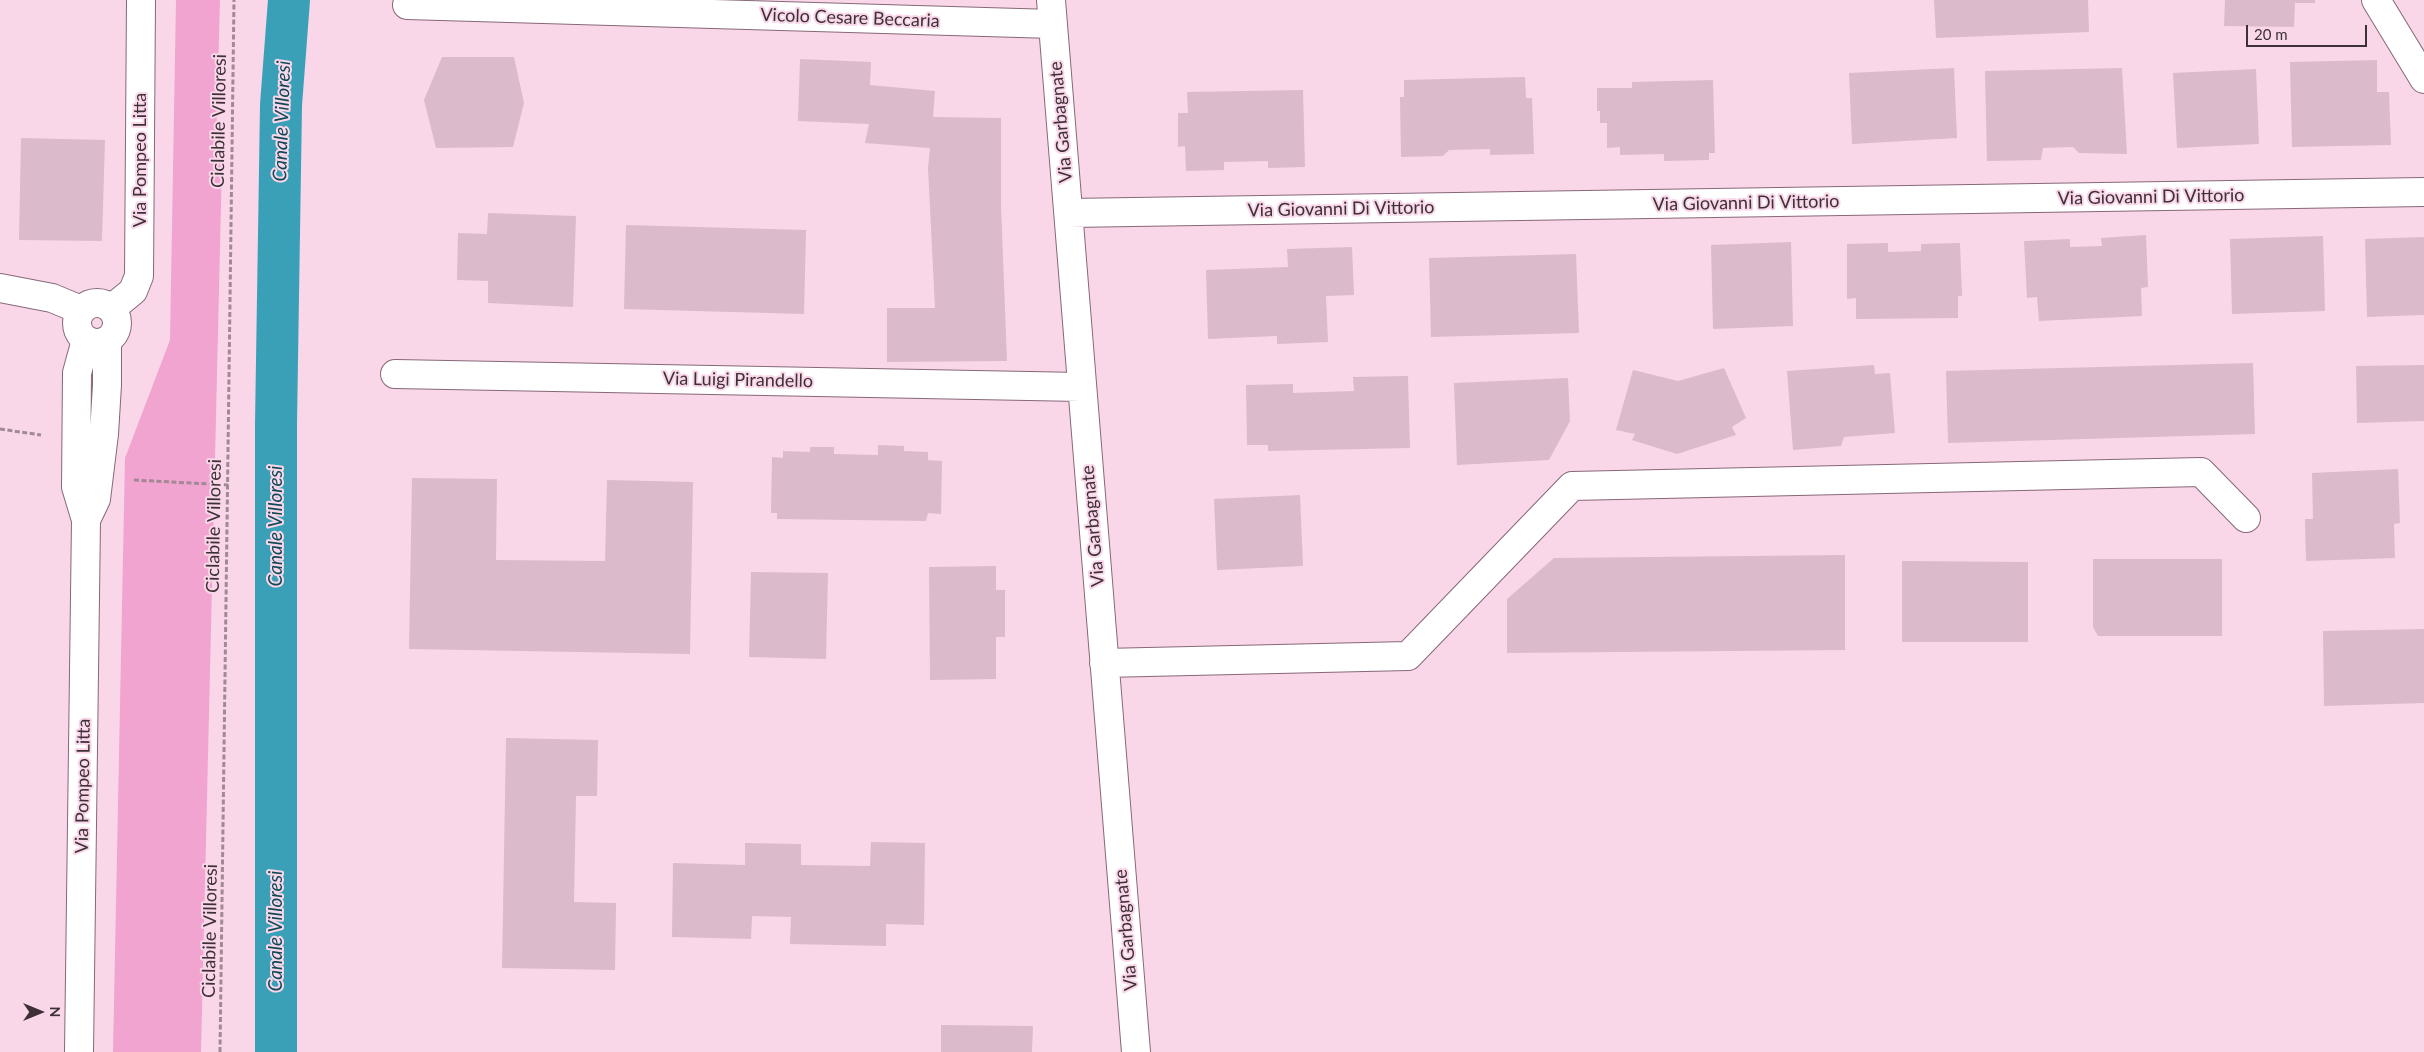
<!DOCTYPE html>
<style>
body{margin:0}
#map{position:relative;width:2424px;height:1052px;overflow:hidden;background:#f9d7e9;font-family:Lato,sans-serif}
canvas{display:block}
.north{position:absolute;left:15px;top:987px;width:50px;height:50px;-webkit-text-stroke:4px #f9d7e9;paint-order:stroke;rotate:90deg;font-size:14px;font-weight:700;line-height:20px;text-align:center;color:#3d3037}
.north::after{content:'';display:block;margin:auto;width:18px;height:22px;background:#3d3037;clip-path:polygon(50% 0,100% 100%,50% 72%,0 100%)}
.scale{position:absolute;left:2246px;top:25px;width:121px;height:22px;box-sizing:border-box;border:2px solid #3d3037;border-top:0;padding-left:6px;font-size:15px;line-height:18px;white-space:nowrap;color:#3d3037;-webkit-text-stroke:4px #f9d7e9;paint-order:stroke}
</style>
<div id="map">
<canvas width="2424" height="1052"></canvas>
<div class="north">N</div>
<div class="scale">20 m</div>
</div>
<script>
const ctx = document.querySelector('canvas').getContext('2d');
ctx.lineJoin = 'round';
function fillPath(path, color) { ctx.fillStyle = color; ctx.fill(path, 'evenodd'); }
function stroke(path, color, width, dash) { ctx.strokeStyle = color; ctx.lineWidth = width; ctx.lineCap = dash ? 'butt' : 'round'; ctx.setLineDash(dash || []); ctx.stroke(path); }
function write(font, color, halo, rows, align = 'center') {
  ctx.font = font + ' Lato,sans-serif'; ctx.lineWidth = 4; ctx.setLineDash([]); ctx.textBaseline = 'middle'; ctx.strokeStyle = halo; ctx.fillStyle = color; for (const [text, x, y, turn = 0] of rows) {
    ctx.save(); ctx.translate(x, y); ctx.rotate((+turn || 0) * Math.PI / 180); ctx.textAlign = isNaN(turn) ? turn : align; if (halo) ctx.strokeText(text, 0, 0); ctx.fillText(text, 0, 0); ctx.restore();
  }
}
const green = new Path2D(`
 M 176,0 L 220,0 L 216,149 L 222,162 L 201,1052 L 113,1052 L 125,458 L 170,340 Z`);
const canal = new Path2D(`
 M 276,1052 L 276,424 L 281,105 L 289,0`);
const building = new Path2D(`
 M 1934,0 L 2088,0 L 2089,32 L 1936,38 Z
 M 2225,0 L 2315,0 L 2315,3 L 2295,3 L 2294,27 L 2224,26 Z
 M 442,57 L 514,57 L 524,103 L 513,147 L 436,148 L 424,100 Z
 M 800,59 L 871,62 L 870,85 L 935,91 L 933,117 L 1001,118 L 1001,205 L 1007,361 L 887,362 L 887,308 L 935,308 L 928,168 L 930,148 L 865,143 L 869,124 L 798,121 Z
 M 2377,60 L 2377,92 L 2389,92 L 2391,145 L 2292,147 L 2290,62 Z
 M 1954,68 L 1957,138 L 1852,144 L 1849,73 Z
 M 2122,68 L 2127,154 L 2079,153 L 2073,147 L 2043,148 L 2041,160 L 1987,161 L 1985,71 Z
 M 2256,69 L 2259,144 L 2177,148 L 2173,73 Z
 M 1525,77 L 1526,98 L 1532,98 L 1534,154 L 1490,155 L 1490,149 L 1449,150 L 1443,156 L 1401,157 L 1400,97 L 1404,97 L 1404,80 Z
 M 1713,80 L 1715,153 L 1709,153 L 1709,160 L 1664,161 L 1664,154 L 1620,155 L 1620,147 L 1607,148 L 1607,123 L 1600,123 L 1600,111 L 1597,111 L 1597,88 L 1632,88 L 1632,82 Z
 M 1303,90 L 1305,167 L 1268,168 L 1268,161 L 1224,162 L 1224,170 L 1186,171 L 1185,146 L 1178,147 L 1178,113 L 1188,113 L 1187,92 Z
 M 21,138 L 105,140 L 102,241 L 19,240 Z
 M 488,213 L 576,216 L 573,307 L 488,303 L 488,281 L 457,280 L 458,233 L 487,234 Z
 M 626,225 L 806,230 L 804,314 L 624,309 Z
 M 2146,235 L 2148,287 L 2141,288 L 2142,316 L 2039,321 L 2037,297 L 2027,298 L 2024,241 L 2070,239 L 2070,247 L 2102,246 L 2101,238 Z
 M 2323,236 L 2325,311 L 2232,314 L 2230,239 Z
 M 2424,237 L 2424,315 L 2367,317 L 2365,239 Z
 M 1791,242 L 1793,326 L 1713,329 L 1711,245 Z
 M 1888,243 L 1888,252 L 1921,251 L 1921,244 L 1960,243 L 1962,296 L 1958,296 L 1958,318 L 1856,319 L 1856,298 L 1847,299 L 1847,244 Z
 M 1352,247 L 1354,295 L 1326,296 L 1328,342 L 1277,344 L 1277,336 L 1208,339 L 1206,270 L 1288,267 L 1287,249 Z
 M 1576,254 L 1579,333 L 1431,337 L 1429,258 Z
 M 2253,363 L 2255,434 L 1948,443 L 1946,371 Z
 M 1874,365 L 1875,374 L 1890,373 L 1895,433 L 1844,437 L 1841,446 L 1793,450 L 1787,371 Z
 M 2424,365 L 2424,421 L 2357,423 L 2356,366 Z
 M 1724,368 L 1746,418 L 1732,427 L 1736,435 L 1677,454 L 1632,440 L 1635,434 L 1616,430 L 1633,370 L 1678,381 Z
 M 1408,376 L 1410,448 L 1268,451 L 1268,445 L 1247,445 L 1246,385 L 1293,384 L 1293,393 L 1354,391 L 1353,377 Z
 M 1568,378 L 1570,421 L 1549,460 L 1457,465 L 1454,383 Z
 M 878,445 L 904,446 L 904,451 L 928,452 L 928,460 L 942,461 L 941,514 L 928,513 L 926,521 L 777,519 L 777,513 L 771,513 L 772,457 L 783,458 L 783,451 L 810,452 L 810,447 L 834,447 L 834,454 L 878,455 Z
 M 2398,469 L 2400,523 L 2394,524 L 2395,558 L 2306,561 L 2305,519 L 2313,519 L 2312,473 Z
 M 412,478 L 497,479 L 496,560 L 605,561 L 607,480 L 693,482 L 690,654 L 409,649 Z
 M 1300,495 L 1303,566 L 1217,570 L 1214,499 Z
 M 1845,555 L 1845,650 L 1507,653 L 1507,599 L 1554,558 Z
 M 2093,559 L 2222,559 L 2222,636 L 2098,636 L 2093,627 Z
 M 1902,561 L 2028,562 L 2028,642 L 1902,642 Z
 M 996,566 L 996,590 L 1005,590 L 1005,637 L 996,637 L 996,679 L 930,680 L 929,567 Z
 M 751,572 L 828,573 L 826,659 L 749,657 Z
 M 2424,629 L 2424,703 L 2324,706 L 2323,631 Z
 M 506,738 L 598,740 L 597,796 L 576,796 L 574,902 L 616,903 L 615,970 L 502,968 Z
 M 871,842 L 925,843 L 924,925 L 886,924 L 886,946 L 790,944 L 791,917 L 752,916 L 751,939 L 672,937 L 673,863 L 745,865 L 745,843 L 801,844 L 801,865 L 870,866 Z
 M 941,1025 L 1033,1026 L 1032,1052 L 941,1052 Z`);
const path = new Path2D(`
 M 0,429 L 41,435
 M 134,480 L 228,485
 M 220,1052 L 234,0`);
const minor = new Path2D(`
 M 1051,0 L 1136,1052
 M 2376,0 L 2424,79
 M 407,5 L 1053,24
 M 1069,213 L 2424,192
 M 0,288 L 52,298 L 81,310
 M77 323a20 20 0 1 1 40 0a20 20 0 1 1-40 0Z
 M 111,309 L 133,291 L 139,276 L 141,0
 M 395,374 L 1081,387
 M 86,520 L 96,499 L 104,434 L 107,385 L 107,341
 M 1104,663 L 1408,656 L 1572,486 L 2201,472 L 2246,518
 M 79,1052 L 86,520 L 76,487 L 77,373 L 86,340`);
const streetNames = [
 ["Vicolo Cesare Beccaria",850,18,2],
 ["Ciclabile Villoresi",219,121,-89],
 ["Via Garbagnate",1061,122,-95],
 ["Via Pompeo Litta",140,160,-90],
 ["Via Giovanni Di Vittorio",2151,197,-1],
 ["Via Giovanni Di Vittorio",1746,203,-1],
 ["Via Giovanni Di Vittorio",1341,209,-1],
 ["Via Luigi Pirandello",738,380,1],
 ["Ciclabile Villoresi",214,526,-89],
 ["Via Garbagnate",1093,526,-95],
 ["Via Pompeo Litta",83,786,-89],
 ["Via Garbagnate",1126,930,-95],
 ["Ciclabile Villoresi",210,931,-89]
];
const waterNames = [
 ["Canale Villoresi",282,121,-88],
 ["Canale Villoresi",276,526,-90],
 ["Canale Villoresi",276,931,-90]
];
fillPath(green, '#f0a4cf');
stroke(canal, '#3aa0b8', 42);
fillPath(building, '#dbbacc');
stroke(minor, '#866878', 30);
stroke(path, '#a28996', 3, [5, 2.5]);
stroke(minor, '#fff', 28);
write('18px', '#3d3037', '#f9d7e9', streetNames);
write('italic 19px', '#0c4855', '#f9d7e9', waterNames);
</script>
